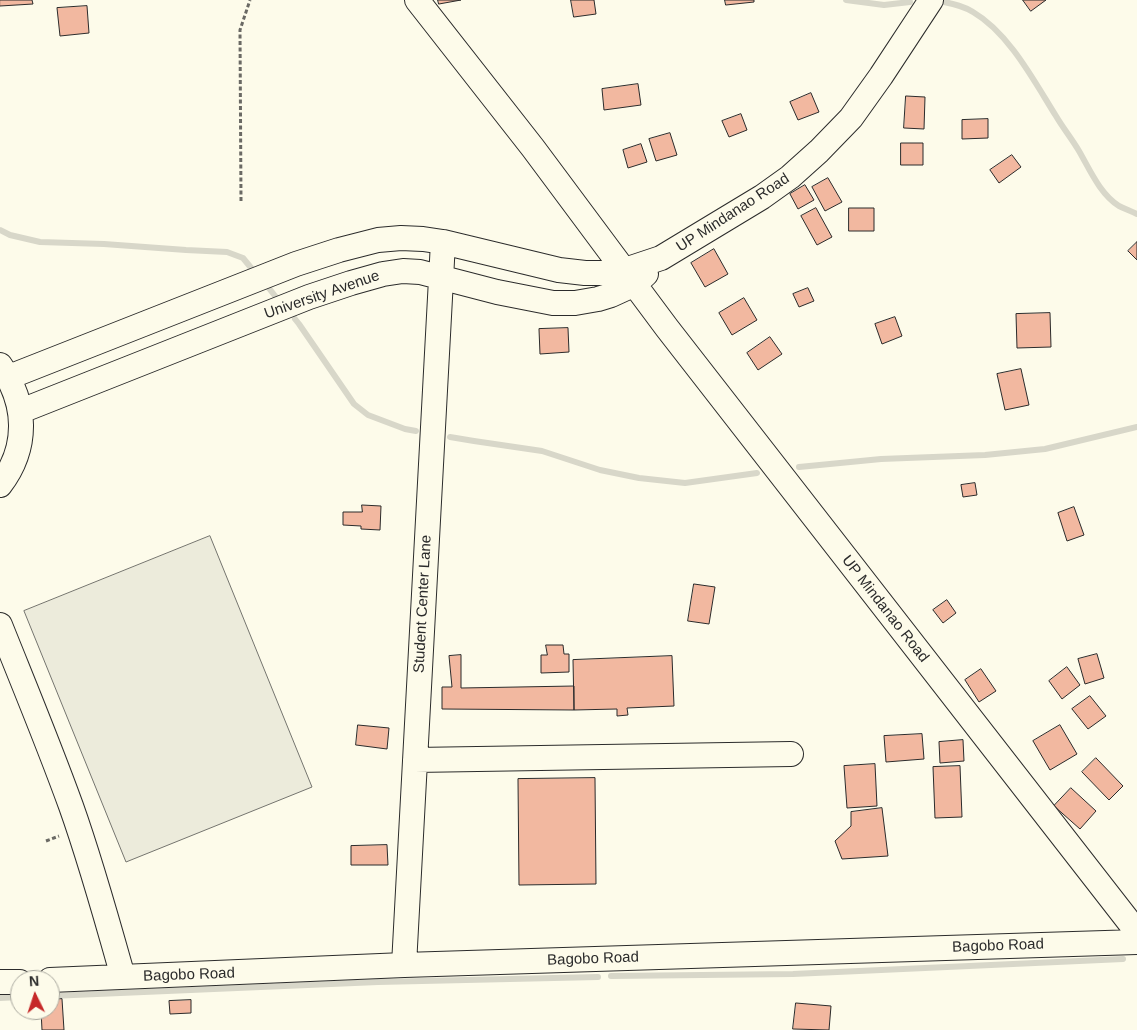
<!DOCTYPE html>
<style>
body{margin:0}
#map{position:relative;width:1137px;height:1030px;overflow:hidden;background:#fdfbea;font-family:Helvetica,sans-serif}
canvas{display:block}
.north{position:absolute;left:10px;top:970px;width:50px;height:50px;box-sizing:border-box;background:#fdfbea;border:1px solid #a9a89e;border-radius:50%;rotate:356deg;font-size:14px;font-weight:700;line-height:20px;text-align:center;color:#2b2b2b}
.north::after{content:'';display:block;margin:auto;width:18px;height:22px;background:#c62828;clip-path:polygon(50% 0,100% 100%,50% 72%,0 100%)}
</style>
<div id="map">
<canvas width="1137" height="1030"></canvas>
<div class="north">N</div>
</div>
<script>
const ctx = document.querySelector('canvas').getContext('2d');
ctx.lineJoin = 'round';
function fillPath(path, color) { ctx.fillStyle = color; ctx.fill(path, 'evenodd'); }
function stroke(path, color, width, dash) { ctx.strokeStyle = color; ctx.lineWidth = width; ctx.lineCap = dash ? 'butt' : 'round'; ctx.setLineDash(dash || []); ctx.stroke(path); }
function write(font, color, halo, rows, align = 'center') {
  ctx.font = font + ' Helvetica,sans-serif'; ctx.lineWidth = 4; ctx.setLineDash([]); ctx.textBaseline = 'middle'; ctx.strokeStyle = halo; ctx.fillStyle = color; for (const [text, x, y, turn = 0] of rows) {
    ctx.save(); ctx.translate(x, y); ctx.rotate((+turn || 0) * Math.PI / 180); ctx.textAlign = isNaN(turn) ? turn : align; if (halo) ctx.strokeText(text, 0, 0); ctx.fillText(text, 0, 0); ctx.restore();
  }
}
const green = new Path2D(`
 M 210,536 L 312,787 L 126,862 L 24,611 Z`);
const stream = new Path2D(`
 M 846,0 L 884,5 L 910,2
 M 944,2 C 954,4 964,6 973,12 C 1009,33 1034,81 1056,116 C 1063,128 1072,139 1079,151 C 1090,170 1100,194 1119,206 C 1125,209 1131,211 1137,214
 M 0,230 L 10,235 L 40,242 L 104,244 L 186,250 L 227,252 L 243,258 L 252,269
 M 268,287 L 279,301
 M 295,319 L 299,324 L 354,404 L 368,415 L 405,429 L 416,431
 M 450,437 L 474,441 L 542,451 L 600,470 L 639,478 L 685,483 L 757,473
 M 799,467 L 881,459 L 985,455 L 1045,449 L 1137,427
 M 611,976 L 793,974 L 1123,959
 M 50,996 L 378,982 L 598,977
 M 0,998 L 20,997`);
const building = new Path2D(`
 M 0,0 L 32,0 L 33,4 L 0,6 Z
 M 438,0 L 461,0 L 439,4 Z
 M 571,0 L 594,0 L 596,14 L 574,17 Z
 M 725,0 L 754,0 L 754,2 L 726,5 Z
 M 1023,0 L 1046,0 L 1031,11 Z
 M 87,6 L 89,33 L 60,36 L 57,8 Z
 M 638,84 L 641,105 L 604,110 L 602,89 Z
 M 811,93 L 819,112 L 798,120 L 790,102 Z
 M 906,96 L 925,97 L 924,129 L 904,128 Z
 M 741,114 L 747,130 L 729,137 L 722,121 Z
 M 988,119 L 988,138 L 962,139 L 962,120 Z
 M 670,133 L 677,155 L 656,161 L 649,139 Z
 M 901,143 L 923,143 L 923,165 L 901,165 Z
 M 641,144 L 647,162 L 628,168 L 623,150 Z
 M 1012,155 L 1021,167 L 999,183 L 990,170 Z
 M 828,178 L 842,202 L 825,211 L 812,187 Z
 M 805,185 L 814,200 L 798,209 L 790,194 Z
 M 816,208 L 832,237 L 817,245 L 801,216 Z
 M 849,208 L 874,208 L 874,231 L 849,231 Z
 M 1137,242 L 1137,260 L 1128,251 Z
 M 714,249 L 728,274 L 705,287 L 691,263 Z
 M 808,288 L 814,301 L 799,307 L 793,294 Z
 M 744,298 L 757,320 L 732,335 L 719,313 Z
 M 1050,313 L 1051,347 L 1017,348 L 1016,314 Z
 M 895,317 L 902,336 L 882,344 L 875,324 Z
 M 568,328 L 569,352 L 540,354 L 539,329 Z
 M 770,337 L 782,354 L 758,370 L 747,353 Z
 M 1021,369 L 1029,405 L 1005,410 L 997,374 Z
 M 975,483 L 977,495 L 963,497 L 961,485 Z
 M 362,505 L 381,506 L 380,530 L 361,529 L 361,526 L 343,525 L 343,512 L 362,512 Z
 M 1074,507 L 1084,535 L 1067,541 L 1058,513 Z
 M 694,584 L 715,587 L 709,624 L 688,621 Z
 M 947,600 L 956,613 L 943,623 L 933,610 Z
 M 546,645 L 563,645 L 564,654 L 569,654 L 569,672 L 541,673 L 541,655 L 547,655 Z
 M 1097,654 L 1104,678 L 1085,684 L 1078,659 Z
 M 461,655 L 461,688 L 574,686 L 574,710 L 442,709 L 442,687 L 452,687 L 449,656 Z
 M 672,656 L 674,706 L 627,708 L 628,715 L 617,716 L 617,709 L 574,710 L 573,660 Z
 M 1067,667 L 1080,685 L 1062,699 L 1049,681 Z
 M 981,669 L 996,691 L 979,702 L 965,680 Z
 M 1090,696 L 1106,716 L 1088,729 L 1072,709 Z
 M 358,725 L 389,728 L 387,749 L 356,745 Z
 M 1060,725 L 1077,754 L 1050,770 L 1033,741 Z
 M 922,734 L 924,759 L 886,762 L 884,736 Z
 M 963,740 L 964,761 L 940,763 L 939,742 Z
 M 1096,758 L 1123,786 L 1109,800 L 1082,772 Z
 M 875,764 L 877,806 L 847,808 L 844,766 Z
 M 960,766 L 962,817 L 935,818 L 933,767 Z
 M 595,778 L 596,884 L 519,885 L 518,779 Z
 M 1071,788 L 1096,811 L 1080,829 L 1054,806 Z
 M 882,808 L 888,856 L 842,859 L 835,841 L 851,826 L 851,812 Z
 M 387,845 L 388,865 L 351,865 L 351,846 Z
 M 62,999 L 64,1030 L 42,1030 L 41,1010 L 50,1010 L 50,1000 Z
 M 191,1000 L 191,1013 L 170,1014 L 169,1001 Z
 M 796,1003 L 831,1006 L 829,1030 L 793,1029 Z`);
const path = new Path2D(`
 M 241,201 L 240,30 L 250,0
 M 46,841 L 59,836`);
const minor = new Path2D(`
 M 417,0 L 533,148 L 667,328 L 1137,932
 M 0,365 C 27,403 29,447 0,485
 M 9,377 L 296,264 L 339,250 L 378,240 L 401,238 L 423,239 L 443,242 L 559,270 L 585,273 L 610,273 L 625,270 L 661,258 L 762,197 L 790,177 L 819,151 L 851,118 L 881,76 L 931,0
 M 21,411 L 309,297 L 351,283 L 383,274 L 403,271 L 420,272 L 497,292 L 553,303 L 575,303 L 598,299 L 611,295 L 635,284 L 646,274
 M 0,625 C 24,685 49,745 71,806 C 91,862 107,920 123,977
 M 415,760 L 791,754
 M 404,965 L 443,242
 M 50,980 L 404,965 L 1137,942
 M 0,982 L 20,982`);
const streetNames = [
 ["UP Mindanao Road",733,213,-33],
 ["University Avenue",322,295,-19],
 ["Student Center Lane",423,604,-87],
 ["UP Mindanao Road",885,609,52],
 ["Bagobo Road",998,946,-2],
 ["Bagobo Road",593,959,-2],
 ["Bagobo Road",189,975,-2]
];
fillPath(green, '#ecebdb');
stroke(green, '#74746e', 1);
stroke(stream, '#d8d7c9', 6);
fillPath(building, '#f2b8a0');
stroke(building, '#2b2b2b', 1);
stroke(minor, '#2b2b2b', 26);
stroke(path, '#6a6964', 3, [4, 2.5]);
stroke(minor, '#fdfbea', 24);
write('15px', '#2b2b2b', '#fdfbea', streetNames);
</script>
